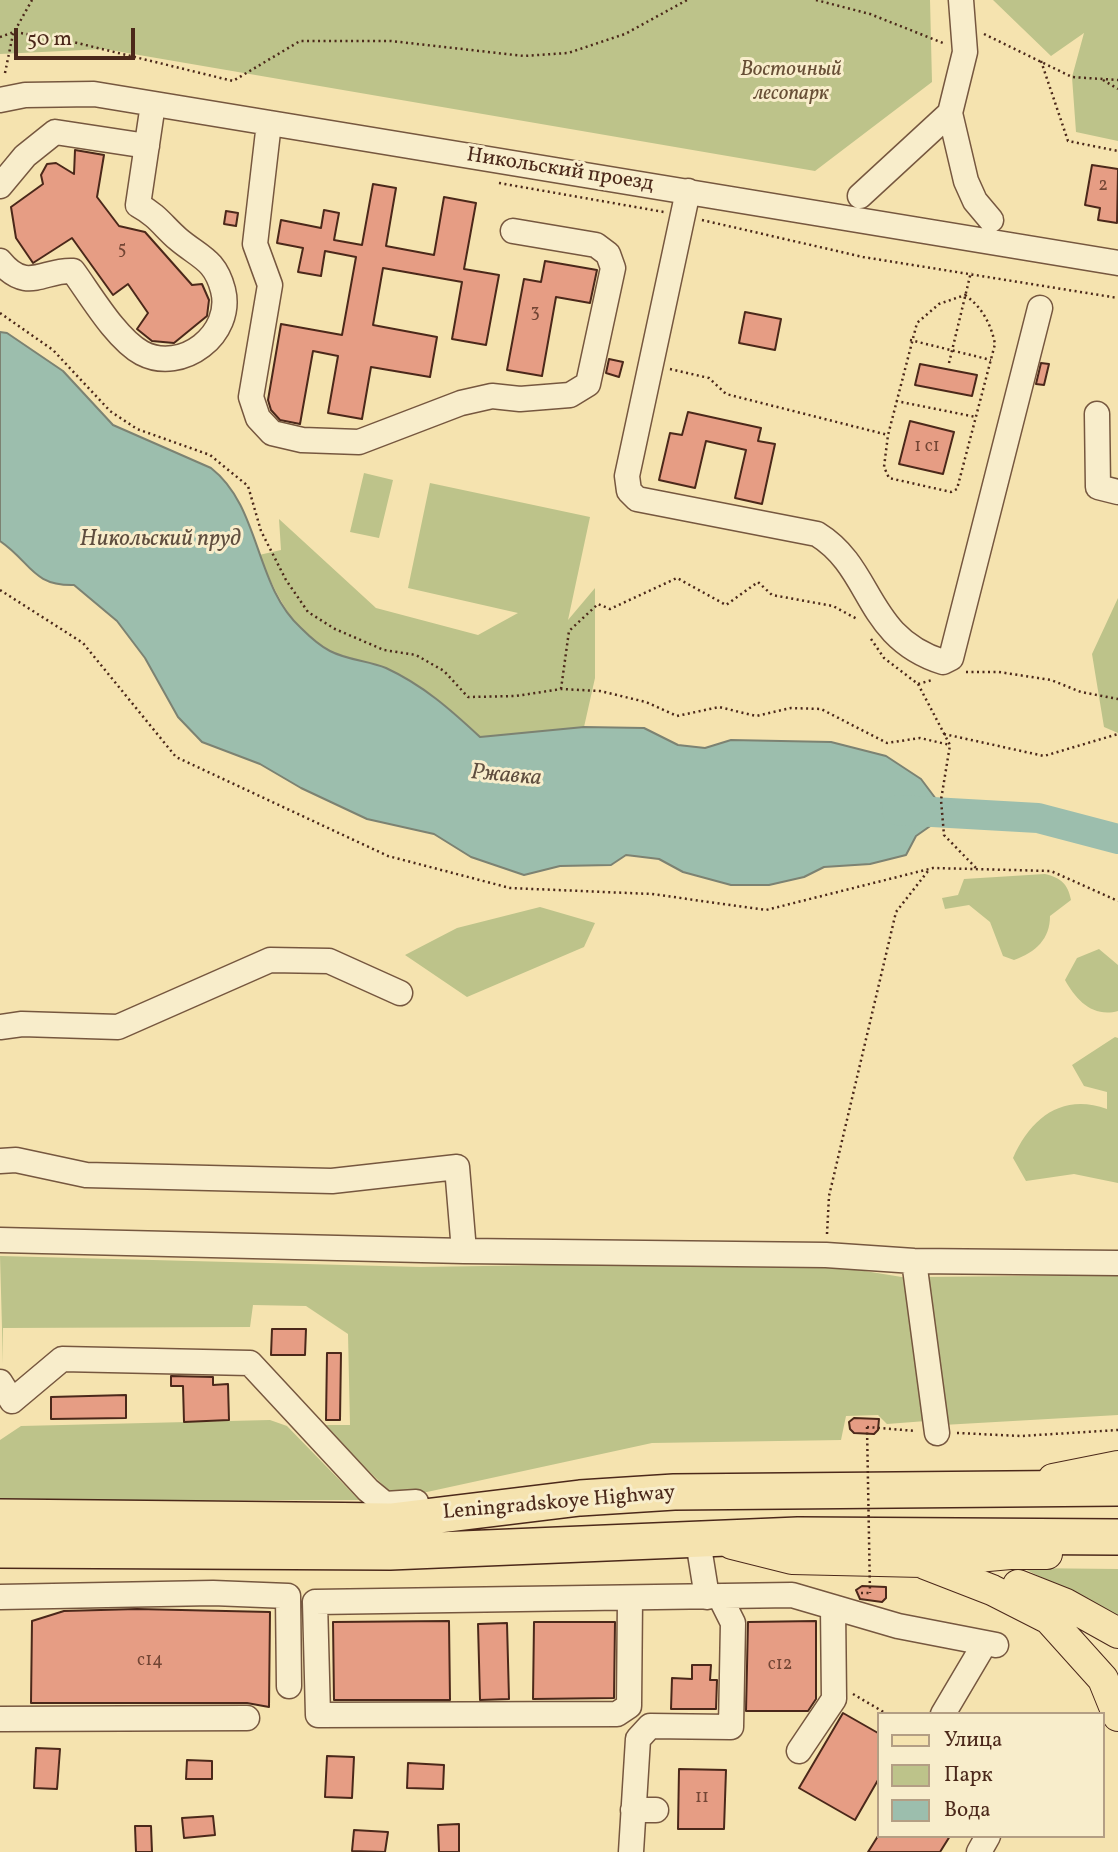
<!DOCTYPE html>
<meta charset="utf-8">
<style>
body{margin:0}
#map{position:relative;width:1118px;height:1852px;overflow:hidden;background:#f5e3af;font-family:Vollkorn,serif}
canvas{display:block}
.legend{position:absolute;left:877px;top:1712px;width:228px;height:126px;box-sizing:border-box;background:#f8edcb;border:2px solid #b39e84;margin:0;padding:9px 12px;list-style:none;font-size:21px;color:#4b281a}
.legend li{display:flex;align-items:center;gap:14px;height:35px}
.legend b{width:35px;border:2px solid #b39e84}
.scale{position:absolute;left:14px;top:28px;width:121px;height:32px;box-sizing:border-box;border:4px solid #4b281a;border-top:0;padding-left:9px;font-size:21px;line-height:24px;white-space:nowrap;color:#4b281a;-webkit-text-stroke:5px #f8edcb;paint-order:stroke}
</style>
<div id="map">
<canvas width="1118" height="1852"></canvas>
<ul class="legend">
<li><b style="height:9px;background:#f5e3af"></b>Улица</li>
<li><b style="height:19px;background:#bdc38a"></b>Парк</li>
<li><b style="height:19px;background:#9cbead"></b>Вода</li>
</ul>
<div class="scale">50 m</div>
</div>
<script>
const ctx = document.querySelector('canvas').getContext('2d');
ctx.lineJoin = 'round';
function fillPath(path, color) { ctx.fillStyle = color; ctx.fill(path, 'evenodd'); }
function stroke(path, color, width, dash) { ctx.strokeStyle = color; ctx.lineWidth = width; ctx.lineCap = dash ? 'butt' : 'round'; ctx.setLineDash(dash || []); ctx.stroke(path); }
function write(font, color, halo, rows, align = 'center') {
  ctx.font = font + ' Vollkorn,serif'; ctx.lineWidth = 6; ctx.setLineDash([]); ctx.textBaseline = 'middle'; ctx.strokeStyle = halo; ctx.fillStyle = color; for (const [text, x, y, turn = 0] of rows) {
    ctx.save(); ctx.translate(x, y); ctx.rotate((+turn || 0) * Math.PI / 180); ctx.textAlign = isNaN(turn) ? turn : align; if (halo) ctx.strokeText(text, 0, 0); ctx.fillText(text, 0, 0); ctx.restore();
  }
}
const green = new Path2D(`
 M 0,0 L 930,0 L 932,82 L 815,171 L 104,49 L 0,54 Z
 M 993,0 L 1118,0 L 1118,141 L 1076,132 L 1072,77 L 1084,33 L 1051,56 Z
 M 364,473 L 393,480 L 379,538 L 350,532 Z
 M 430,483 L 590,517 L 568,620 L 595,588 L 595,678 L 584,727 L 480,737 C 451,710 422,683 385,668 C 368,661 349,659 333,652 C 294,636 275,591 259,555 L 281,550 L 279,519 L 376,608 L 478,635 L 518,613 L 408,588 Z
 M 1118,598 L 1118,733 L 1104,727 L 1092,654 Z
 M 1045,874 C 1061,878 1068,884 1071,900 L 1050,916 C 1050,939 1036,952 1014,960 L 1003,956 L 990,922 L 969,905 L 945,909 L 942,898 L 958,895 L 964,879 Z
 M 540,907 L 595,923 L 584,947 L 467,997 L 405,955 L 457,928 Z
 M 1099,949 L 1118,965 L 1118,1011 C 1093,1018 1076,1000 1065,980 L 1077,958 Z
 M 1115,1037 L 1118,1038 L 1118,1183 L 1074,1174 L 1026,1181 L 1013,1158 C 1031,1117 1063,1093 1107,1109 L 1107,1092 L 1084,1086 L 1072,1065 Z
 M 0,1256 L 421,1267 L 803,1261 L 908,1278 L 926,1421 L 887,1424 L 878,1415 L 846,1416 L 841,1440 L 652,1443 L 404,1497 L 389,1491 L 322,1425 L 350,1425 L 348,1334 L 306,1306 L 253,1305 L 250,1327 L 3,1328 L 3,1364 Z
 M 1118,1275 L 1118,1415 L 943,1425 L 923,1277 Z
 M 270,1420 L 287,1426 L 359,1500 L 0,1501 L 0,1440 L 21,1426 Z
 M 1023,1568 L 1118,1569 L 1118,1617 Z`);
const water = new Path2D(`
 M 0,332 L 7,333 L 63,371 L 113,425 L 211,468 C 261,507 254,585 301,628 C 309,636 320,646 330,651 C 347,660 369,661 386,668 C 423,685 451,710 480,737 L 584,727 L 644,728 L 678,745 L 705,748 L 731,740 L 831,742 L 886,756 L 921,779 L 939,803 L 936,822 L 916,836 L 906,855 L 870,864 L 824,867 L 804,877 L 769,885 L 731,885 L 683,872 L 659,859 L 626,855 L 611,865 L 560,866 L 524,875 L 471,857 L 434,834 L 367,819 L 301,788 L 260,764 L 202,742 L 178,717 L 145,658 L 117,621 L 74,585 C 32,586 31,562 0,541 Z`);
const river = new Path2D(`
 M 897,810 L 1038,818 L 1118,839`);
const building = new Path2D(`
 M 75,150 L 104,155 L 97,197 L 119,226 L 145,232 L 192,285 L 202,284 L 209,300 L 207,316 L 174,343 L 152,341 L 137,329 L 148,313 L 128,284 L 113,295 L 72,238 L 33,263 L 16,238 L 11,207 L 43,184 L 41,175 L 47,164 L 56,163 L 74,174 Z
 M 1092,165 L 1118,169 L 1117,223 L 1098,220 L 1100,208 L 1085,205 Z
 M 373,184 L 396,188 L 386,246 L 434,255 L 444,197 L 476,203 L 464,269 L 499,275 L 486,345 L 452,339 L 462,282 L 383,268 L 373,325 L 437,337 L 430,377 L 371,367 L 362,419 L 328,413 L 338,356 L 313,351 L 300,424 L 280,420 L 271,410 L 268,400 L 281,324 L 342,335 L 356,257 L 325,251 L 321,276 L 298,272 L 303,248 L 277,243 L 281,220 L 321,228 L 324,210 L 339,213 L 334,240 L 362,245 Z
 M 226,211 L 238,213 L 236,226 L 224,224 Z
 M 545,261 L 597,270 L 590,303 L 556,297 L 542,376 L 507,370 L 524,279 L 541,282 Z
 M 745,312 L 781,319 L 775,350 L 739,343 Z
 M 609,359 L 623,362 L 619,377 L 606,373 Z
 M 1041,363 L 1049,364 L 1044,385 L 1036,384 Z
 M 920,364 L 977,375 L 972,396 L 915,385 Z
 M 688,412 L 761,428 L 758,441 L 775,444 L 762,504 L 735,498 L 746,450 L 706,441 L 695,488 L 659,480 L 670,433 L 682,435 Z
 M 910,421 L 954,432 L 943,474 L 899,464 Z
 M 272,1329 L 306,1329 L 305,1355 L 271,1355 Z
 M 327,1353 L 341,1353 L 340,1420 L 326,1420 Z
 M 171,1376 L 213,1377 L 213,1385 L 228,1384 L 229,1420 L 184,1422 L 183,1386 L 171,1386 Z
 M 126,1395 L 126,1418 L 51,1419 L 51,1397 Z
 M 854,1418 L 879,1419 L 878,1430 L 874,1434 L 854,1433 L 850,1429 L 849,1422 Z
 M 862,1586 L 886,1587 L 886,1598 L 882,1602 L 860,1599 L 856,1590 Z
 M 137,1609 L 270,1612 L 269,1707 L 247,1703 L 31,1703 L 32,1621 L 64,1611 Z
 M 449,1621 L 450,1700 L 334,1700 L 333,1622 Z
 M 816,1621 L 816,1699 L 808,1711 L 746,1711 L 748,1622 Z
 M 534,1622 L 615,1622 L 614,1698 L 533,1699 Z
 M 507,1623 L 509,1699 L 480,1700 L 478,1624 Z
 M 692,1665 L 711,1665 L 710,1680 L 717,1680 L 716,1709 L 671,1709 L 672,1678 L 692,1679 Z
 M 843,1713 L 878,1733 L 878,1780 L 855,1820 L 799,1788 Z
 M 36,1748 L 60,1749 L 57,1789 L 34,1788 Z
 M 327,1756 L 354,1757 L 352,1798 L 325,1797 Z
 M 187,1760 L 212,1761 L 212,1779 L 186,1779 Z
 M 408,1763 L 444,1765 L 443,1789 L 407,1788 Z
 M 679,1769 L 726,1770 L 724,1829 L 678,1829 Z
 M 213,1816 L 215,1835 L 184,1838 L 182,1818 Z
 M 459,1824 L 459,1852 L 439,1852 L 438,1825 Z
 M 135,1826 L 151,1826 L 152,1852 L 136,1852 Z
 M 354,1830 L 388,1832 L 385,1852 L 352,1851 Z
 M 878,1836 L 950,1836 L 940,1852 L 868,1852 Z`);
const path = new Path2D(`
 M 816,0 L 870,14 L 943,43
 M 984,34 L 1072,77 L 1118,80
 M 0,37 L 14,32 L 65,40 L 233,81 L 300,41 L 391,41 L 524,56 L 568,53 L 625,34 L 687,0
 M 1041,61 L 1068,141 L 1118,151
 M 5,73 L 13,34 L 32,0
 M 1103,80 L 1118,89
 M 499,183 L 664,212
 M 702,220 L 863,257 L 1118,298
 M 965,295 C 982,307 991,324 995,344 L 957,489 L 951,492 L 889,478 L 884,467 L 888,435 L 917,323 L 939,304 Z
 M 0,313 L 53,350 L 110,411 L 137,429 L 210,455 L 248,486 L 261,531 L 286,580 L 308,612 L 335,629 L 384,650 L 416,655 L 444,671 L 468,697 L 516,696 L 561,689 L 600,691 L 646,702 L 677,716 L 719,707 L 756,716 L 791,708 L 821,709 L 887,743 L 920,738 L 950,745
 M 910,340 L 991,360
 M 949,363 L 971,272
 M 670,369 L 709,378 L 726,394 L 888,435
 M 896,401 L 976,417
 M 0,590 L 83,643 L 176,757 L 388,856 L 510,888 L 652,894 L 766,910 L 933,868 L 1051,871 L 1118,901
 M 871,639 L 884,658 L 918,684 L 932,680
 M 966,672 L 999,672 L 1051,680 L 1081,692 L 1118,699
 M 918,684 L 950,745 L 941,800 L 944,835 L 977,869
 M 561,689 L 569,631 L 598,604 L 610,609 L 677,578 L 726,605 L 758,582 L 772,595 L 833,606 L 857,619
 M 944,734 L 1044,756 L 1118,734
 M 827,1234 L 829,1196 L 896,912 L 928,871
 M 867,1427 L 916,1431
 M 957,1433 L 1021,1436 L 1118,1430
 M 861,1593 L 870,1593
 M 853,1694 L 887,1714`);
const minor = new Path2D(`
 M 961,0 L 965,52 L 950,113 L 966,181 L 975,201 L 991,220
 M 0,100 L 25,95 L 94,94 L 1118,263
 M 269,123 L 255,244 L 270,285 L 251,397 L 258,418 L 272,433 L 302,440 L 359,442 L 461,403 L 492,396 L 520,399 L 570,395 L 588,384 L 613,268 L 608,254 L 596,245 L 513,231
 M 0,186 L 25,156 L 55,132 L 147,146
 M 688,191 L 627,476 L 629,491 L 637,499 L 817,534 C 874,569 864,637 943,662 L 951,658 L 1040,308
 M 860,196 L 950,113
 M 0,261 C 27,294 44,269 73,271 C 90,294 116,339 142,353 C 182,374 234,334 223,290 C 215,259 199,257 178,239 C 163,226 158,216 138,205 L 153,104
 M 1097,414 L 1098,487 L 1118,492
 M 0,1027 L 22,1024 L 118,1027 L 270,960 L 329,961 L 400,993
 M 0,1161 L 16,1160 L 86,1175 L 332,1181 L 457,1167 L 464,1251
 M 0,1240 L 464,1251 L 826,1255 L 914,1261 L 1118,1263
 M 914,1261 L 937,1433
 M 0,1382 L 12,1401 L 62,1359 L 250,1363 L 368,1490 L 385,1504 L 416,1502
 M 698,1541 L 707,1597
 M 0,1597 L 213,1593 L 288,1596 L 289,1686
 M 630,1599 L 629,1706 L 617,1714 L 318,1715 L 315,1602 L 792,1595 L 898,1626 L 996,1645
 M 943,1714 L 985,1643
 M 0,1719 L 247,1718
 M 799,1751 L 834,1699 L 833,1607
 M 633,1810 L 656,1810
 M 631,1852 L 638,1739 L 650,1726 L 731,1727 L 733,1623 L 720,1597
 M 979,1852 L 988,1836`);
const major = new Path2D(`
 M 1053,1479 L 1118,1466
 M 732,1544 L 792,1559 L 922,1562 L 1010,1554 L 1047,1554
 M 925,1564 L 992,1590 L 1049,1619 L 1103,1679 L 1118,1716
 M 1018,1585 L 1066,1604 L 1118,1633`);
const highway = new Path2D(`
 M 0,1517 L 391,1521 L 580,1498 L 674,1492 L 1118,1488
 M 0,1550 L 390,1552 L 798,1535 L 1118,1537`);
const pathBridge = new Path2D(`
 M 867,1427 L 870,1593`);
const numberNames = [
 ["2",1103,187],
 ["5",122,251],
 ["3",535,314],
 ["1 с1",927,448],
 ["с14",150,1662],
 ["с12",780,1666],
 ["11",702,1799]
];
const parkNames = [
 ["Восточный",791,71],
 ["лесопарк",791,95]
];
const streetNames = [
 ["Никольский проезд",560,171,9],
 ["Leningradskoye Highway",559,1504,-5]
];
const waterNames = [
 ["Никольский пруд",160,541],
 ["Ржавка",506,777,5]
];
fillPath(green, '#bdc38a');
fillPath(water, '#9cbead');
stroke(water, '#7c8272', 2);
stroke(river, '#9cbead', 30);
fillPath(building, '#e69d84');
stroke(building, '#4b281a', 2);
stroke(minor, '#76573f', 27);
stroke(major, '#4b281a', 32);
stroke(highway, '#4b281a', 38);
stroke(path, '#4b281a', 2.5, [2, 3.5]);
stroke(minor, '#f8edcb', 24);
stroke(major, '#f5e3af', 30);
stroke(highway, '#f5e3af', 35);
stroke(pathBridge, '#4b281a', 2.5, [2, 3.5]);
write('18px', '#724534', null, numberNames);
write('italic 21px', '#684f36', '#f8edcb', parkNames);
write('21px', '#4b281a', '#f8edcb', streetNames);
write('italic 23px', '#5f4e3f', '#f8edcb', waterNames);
</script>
